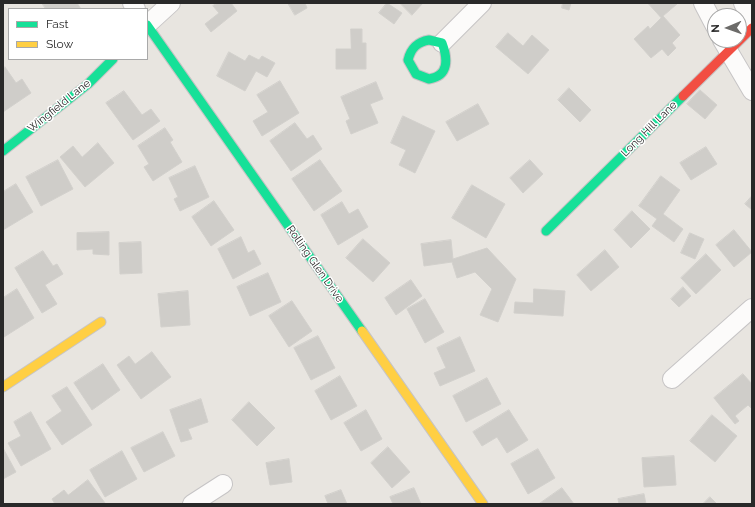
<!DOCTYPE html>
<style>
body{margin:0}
#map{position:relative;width:755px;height:507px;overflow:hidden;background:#e8e5e0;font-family:Raleway,sans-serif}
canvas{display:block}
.frame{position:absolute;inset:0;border:4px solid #292929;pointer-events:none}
.legend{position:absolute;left:8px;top:8px;width:140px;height:52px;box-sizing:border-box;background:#fff;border:1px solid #a9a9a9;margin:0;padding:5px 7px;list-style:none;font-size:12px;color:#292929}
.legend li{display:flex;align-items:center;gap:8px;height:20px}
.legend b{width:20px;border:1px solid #a9a9a9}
.north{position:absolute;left:707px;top:8px;width:40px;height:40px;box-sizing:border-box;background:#fff;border:1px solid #a9a9a9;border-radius:50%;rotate:268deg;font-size:11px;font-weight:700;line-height:16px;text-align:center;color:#292929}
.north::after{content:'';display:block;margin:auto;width:14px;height:18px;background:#6c6b69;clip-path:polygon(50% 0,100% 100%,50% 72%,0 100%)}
</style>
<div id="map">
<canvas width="755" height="507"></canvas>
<div class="frame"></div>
<ul class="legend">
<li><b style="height:5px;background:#16e098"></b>Fast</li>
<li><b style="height:5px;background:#ffcf43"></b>Slow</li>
</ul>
<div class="north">N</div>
</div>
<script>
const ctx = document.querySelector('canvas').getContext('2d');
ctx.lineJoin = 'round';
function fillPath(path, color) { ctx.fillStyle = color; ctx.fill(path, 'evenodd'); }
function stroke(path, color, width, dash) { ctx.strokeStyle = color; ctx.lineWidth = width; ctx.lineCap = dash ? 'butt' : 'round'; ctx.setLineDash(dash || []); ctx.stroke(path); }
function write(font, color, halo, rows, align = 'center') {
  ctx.font = font + ' Raleway,sans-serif'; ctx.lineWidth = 3; ctx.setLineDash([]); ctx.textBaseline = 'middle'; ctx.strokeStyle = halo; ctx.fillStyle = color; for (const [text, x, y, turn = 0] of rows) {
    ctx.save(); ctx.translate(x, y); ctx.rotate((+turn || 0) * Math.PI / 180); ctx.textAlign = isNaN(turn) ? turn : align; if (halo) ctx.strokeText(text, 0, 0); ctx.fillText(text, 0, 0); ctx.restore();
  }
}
const building = new Path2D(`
 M 42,3 L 77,3 L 81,9 L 46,9 Z
 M 217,3 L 231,3 L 237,11 L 211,32 L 205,24 L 219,13 L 213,6 Z
 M 288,3 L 305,3 L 307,8 L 295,15 Z
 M 387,3 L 402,13 L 394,24 L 379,13 Z
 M 400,3 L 423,3 L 412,15 Z
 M 563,3 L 571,3 L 569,10 L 562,8 Z
 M 648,3 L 677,4 L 663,16 L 680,35 L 672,43 L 676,48 L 668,56 L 662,49 L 651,58 L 634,39 L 648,26 L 650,29 L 661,18 Z
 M 351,29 L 362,29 L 362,43 L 366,43 L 366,69 L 336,69 L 336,49 L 351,49 Z
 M 508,33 L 523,46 L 532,35 L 549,50 L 528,74 L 496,47 Z
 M 229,52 L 245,61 L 249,55 L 259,60 L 262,56 L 275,63 L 267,77 L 256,71 L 245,91 L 217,76 Z
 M 5,67 L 16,83 L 22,79 L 31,93 L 3,112 L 3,69 Z
 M 280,81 L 299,113 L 262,136 L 253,121 L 268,112 L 257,95 Z
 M 376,82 L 383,99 L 370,104 L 378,123 L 351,134 L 346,121 L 350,119 L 341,97 Z
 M 569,88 L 591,110 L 580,122 L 558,100 Z
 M 700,90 L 717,105 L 705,119 L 687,104 Z
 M 124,91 L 142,115 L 151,109 L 160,121 L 133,140 L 106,103 Z
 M 478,104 L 489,124 L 457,141 L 446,122 Z
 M 403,116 L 435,131 L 415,173 L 399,165 L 406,150 L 391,143 Z
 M 295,123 L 307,139 L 313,135 L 322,149 L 291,171 L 270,141 Z
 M 165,128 L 173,140 L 170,142 L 182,162 L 153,181 L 144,167 L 149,164 L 138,146 Z
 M 98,143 L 114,163 L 85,187 L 60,157 L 73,146 L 82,157 Z
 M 706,147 L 717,164 L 691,180 L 680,163 Z
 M 58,160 L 73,189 L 41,206 L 26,177 Z
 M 320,160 L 342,191 L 314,211 L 292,179 Z
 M 530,160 L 543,174 L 523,193 L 510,178 Z
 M 195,166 L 209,197 L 180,211 L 174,199 L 178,197 L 169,178 Z
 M 661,176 L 680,190 L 663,214 L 683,229 L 674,242 L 652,226 L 657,219 L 639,206 Z
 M 16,184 L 33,212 L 3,230 L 3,192 Z
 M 472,185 L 505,204 L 486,238 L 452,218 Z
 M 752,196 L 752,210 L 745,204 Z
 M 214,201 L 234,230 L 211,246 L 192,217 Z
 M 342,202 L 349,214 L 358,209 L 368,227 L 338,245 L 321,215 Z
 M 632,211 L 650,229 L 631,248 L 614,230 Z
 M 734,230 L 752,252 L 734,267 L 716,245 Z
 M 109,232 L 109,255 L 93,254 L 93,249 L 77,250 L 77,233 Z
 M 690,233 L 704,239 L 695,259 L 681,253 Z
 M 241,237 L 248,253 L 254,250 L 261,264 L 233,279 L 218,249 Z
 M 363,239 L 390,263 L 373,282 L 346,258 Z
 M 451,240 L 453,259 L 487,248 L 516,279 L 498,322 L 480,315 L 492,289 L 475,272 L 457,278 L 452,262 L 424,266 L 421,244 Z
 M 141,242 L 142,273 L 120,274 L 119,243 Z
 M 605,250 L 619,267 L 591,291 L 577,275 Z
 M 43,251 L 53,266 L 57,264 L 63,274 L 45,285 L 57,304 L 42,313 L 15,268 Z
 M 706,254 L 721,270 L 696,294 L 681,278 Z
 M 268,273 L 281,302 L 250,316 L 237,287 Z
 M 411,280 L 422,296 L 396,315 L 385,298 Z
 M 683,287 L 691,296 L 679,307 L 671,299 Z
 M 17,289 L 34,318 L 4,337 L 3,298 Z
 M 534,289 L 565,291 L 563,316 L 514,313 L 515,302 L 533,303 Z
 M 188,291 L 190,325 L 161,327 L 158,294 Z
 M 425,299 L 444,332 L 425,343 L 407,309 Z
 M 292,301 L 312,331 L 289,347 L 269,316 Z
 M 318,336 L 335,368 L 311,380 L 294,348 Z
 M 460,337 L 475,371 L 440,386 L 434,373 L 446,368 L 437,348 Z
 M 152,352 L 171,377 L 141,399 L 117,365 L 129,356 L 135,364 Z
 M 103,364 L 120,390 L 92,410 L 74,383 Z
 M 743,374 L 752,384 L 752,406 L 751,408 L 748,405 L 735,416 L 739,421 L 735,424 L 714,398 Z
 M 340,376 L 357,406 L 331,420 L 315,391 Z
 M 487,378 L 501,404 L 466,422 L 453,396 Z
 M 67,387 L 92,425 L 62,445 L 46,422 L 62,411 L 52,396 Z
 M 201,399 L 208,422 L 188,429 L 192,439 L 181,442 L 170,410 Z
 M 249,402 L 275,428 L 257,446 L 232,420 Z
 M 366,410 L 382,439 L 361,451 L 344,423 Z
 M 509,410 L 528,440 L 507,453 L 497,437 L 482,446 L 473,432 Z
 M 31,412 L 51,449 L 21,466 L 8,443 L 21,436 L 14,422 Z
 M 712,415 L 737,436 L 715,462 L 690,441 Z
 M 163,432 L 175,456 L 144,472 L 131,448 Z
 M 388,447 L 410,472 L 392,488 L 371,463 Z
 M 3,448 L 16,472 L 3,479 Z
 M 538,449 L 555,478 L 528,494 L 511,464 Z
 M 122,451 L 137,479 L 105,497 L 90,470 Z
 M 674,456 L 676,485 L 644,487 L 642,458 Z
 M 289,459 L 292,482 L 270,485 L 266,463 Z
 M 88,480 L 105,503 L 104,504 L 55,504 L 52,499 L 64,490 L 68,495 Z
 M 414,488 L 421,504 L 393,504 L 390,497 Z
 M 562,488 L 574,504 L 539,504 Z
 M 341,490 L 347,504 L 328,504 L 325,496 Z
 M 644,494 L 646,504 L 619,504 L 618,499 Z
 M 710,497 L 717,504 L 703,504 Z`);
const street = new Path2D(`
 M 132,3 L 136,9
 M 703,3 L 715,26
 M 743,3 L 752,20
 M 147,25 L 171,3
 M 722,40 L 752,91
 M 442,43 L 482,3
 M 672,379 L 752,308
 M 192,504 L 223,484`);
const fast = new Path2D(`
 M 147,25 L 362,331
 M 429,40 L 442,43 C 448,59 449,76 429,79 L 416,74 L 408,60 C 411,48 417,42 429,40 Z
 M 3,151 L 88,84 L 113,59
 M 546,231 L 683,96`);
const slow = new Path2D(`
 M 362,331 L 483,504
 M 3,387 L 101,322`);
const jam = new Path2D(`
 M 683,96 L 752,28`);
const streetNames = [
 ["Wingfield Lane",59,106,-39],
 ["Long Hill Lane",649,129,-45],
 ["Rolling Glen Drive",315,264,55]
];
fillPath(building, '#cfcdc9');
stroke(building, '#d2d0cc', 1);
stroke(street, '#c6c4c5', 20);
stroke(fast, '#c6c4c5', 11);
stroke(slow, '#c6c4c5', 11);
stroke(jam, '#c6c4c5', 11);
stroke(street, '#fcfbfa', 18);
stroke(fast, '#16e098', 9);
stroke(slow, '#ffcf43', 9);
stroke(jam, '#f24e42', 9);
write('11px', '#292929', '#fff', streetNames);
</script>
